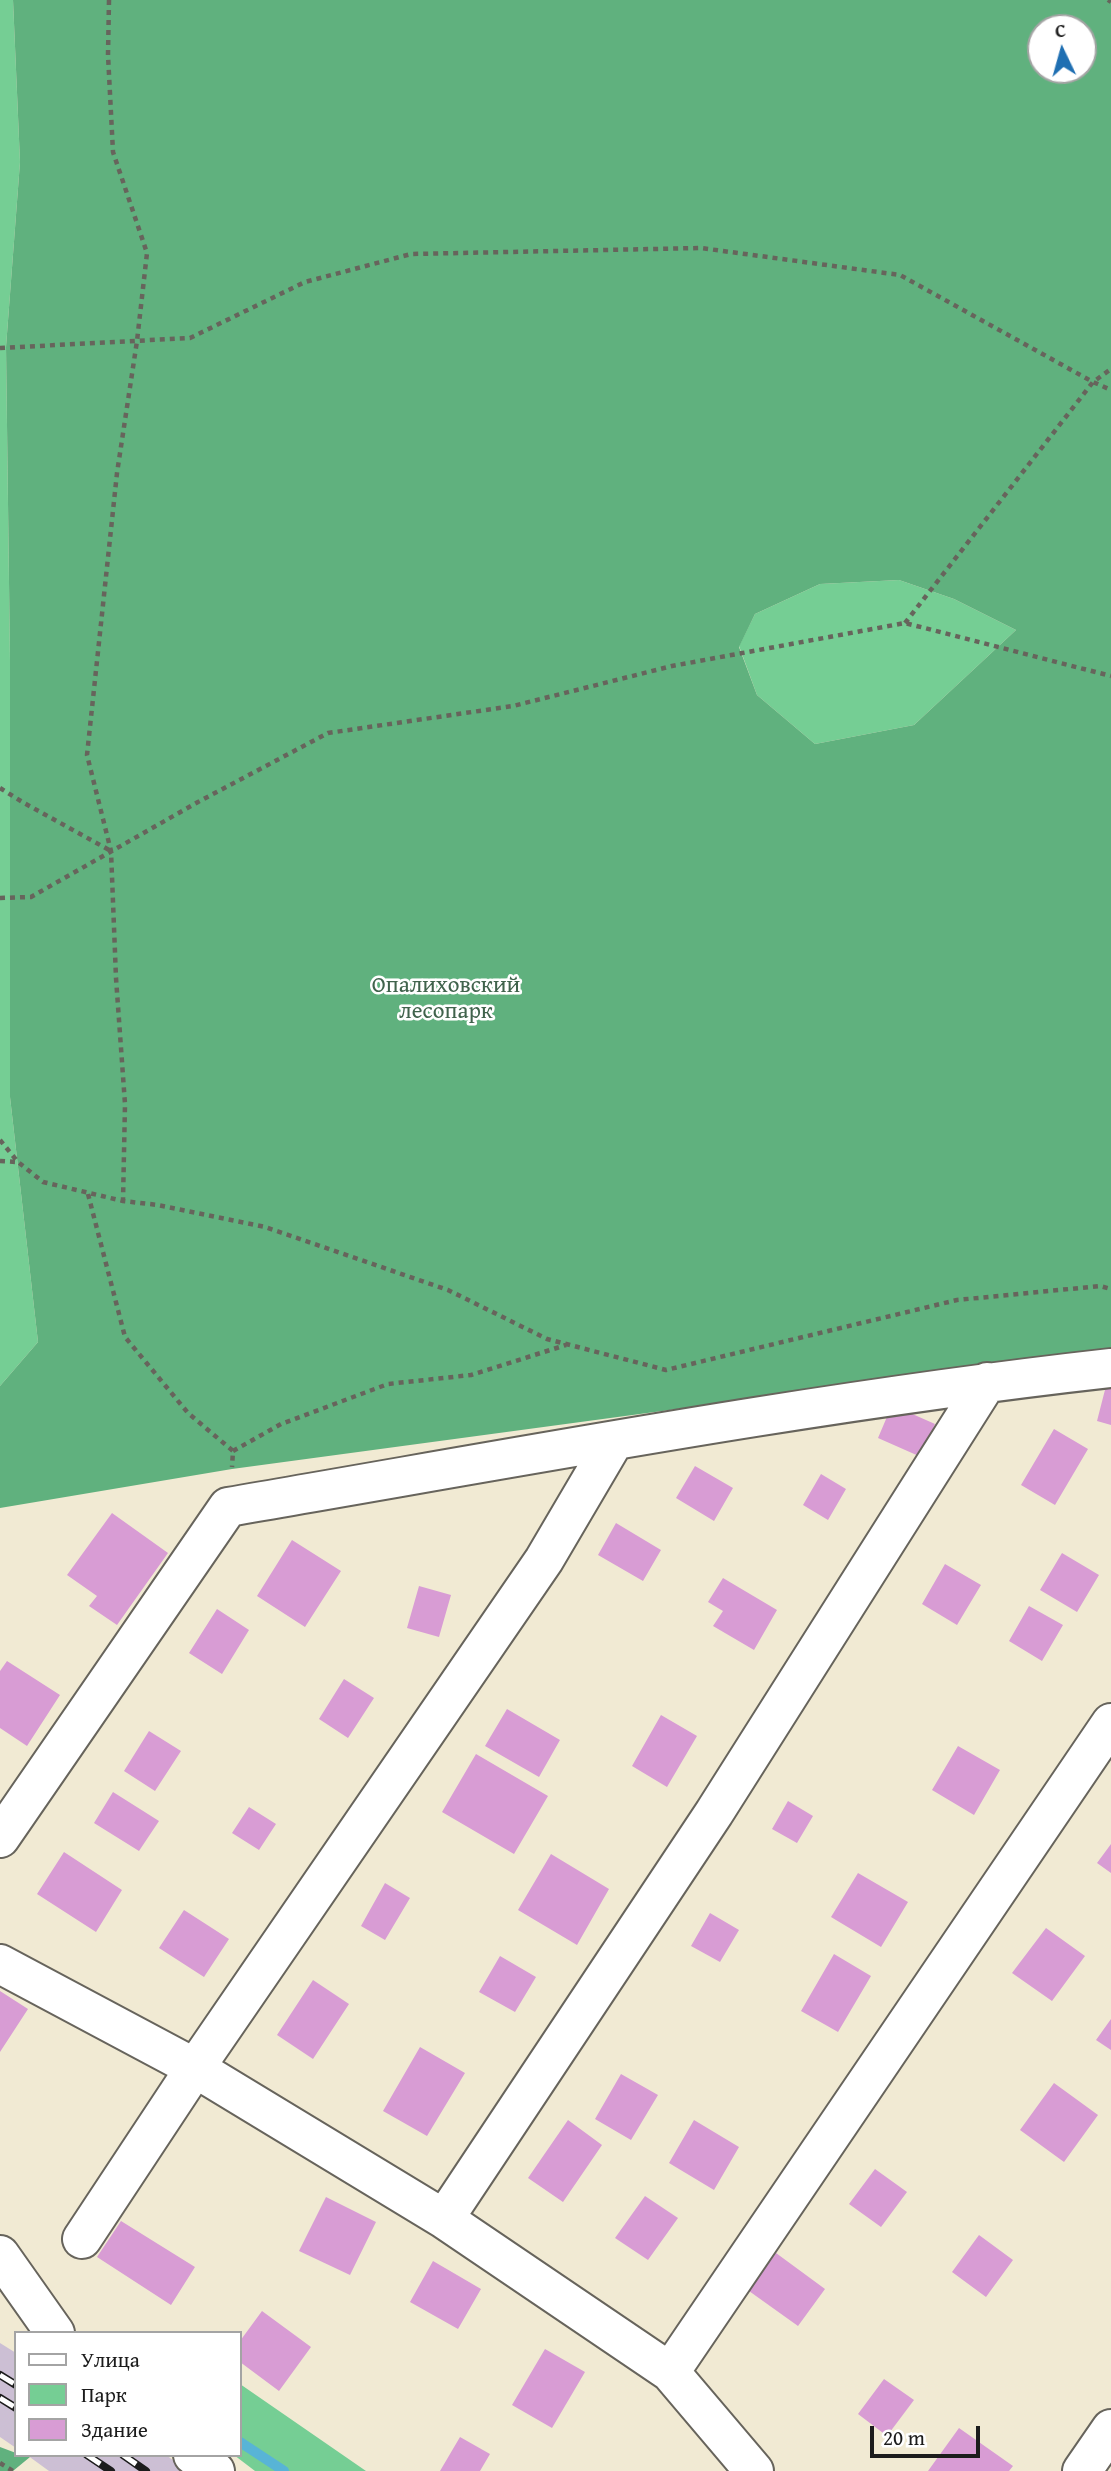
<!DOCTYPE html>
<meta charset="utf-8">
<style>
body{margin:0}
#map{position:relative;width:1111px;height:2471px;overflow:hidden;background:#f1ead3;font-family:"Gentium Book Plus",serif}
canvas{display:block}
.legend{position:absolute;left:14px;top:2331px;width:228px;height:126px;box-sizing:border-box;background:#fff;border:2px solid #a4a4a4;margin:0;padding:9px 12px;list-style:none;font-size:21px;color:#1c1c1c}
.legend li{display:flex;align-items:center;gap:14px;height:35px}
.legend b{width:35px;border:2px solid #a4a4a4}
.north{position:absolute;left:1027px;top:14px;width:70px;height:70px;box-sizing:border-box;background:#fff;border:2px solid #a4a4a4;border-radius:50%;rotate:355deg;font-size:19px;font-weight:700;line-height:28px;text-align:center;color:#1c1c1c}
.north::after{content:'';display:block;margin:auto;width:24px;height:32px;background:#1f6fb2;clip-path:polygon(50% 0,100% 100%,50% 72%,0 100%)}
.scale{position:absolute;left:870px;top:2426px;width:110px;height:32px;box-sizing:border-box;border:4px solid #1c1c1c;border-top:0;padding-left:9px;font-size:21px;line-height:24px;white-space:nowrap;color:#1c1c1c;-webkit-text-stroke:5px #fff;paint-order:stroke}
</style>
<div id="map">
<canvas width="1111" height="2471"></canvas>
<ul class="legend">
<li><b style="height:9px;background:#fff"></b>Улица</li>
<li><b style="height:19px;background:#75ce94"></b>Парк</li>
<li><b style="height:19px;background:#d89cd4"></b>Здание</li>
</ul>
<div class="north">С</div>
<div class="scale">20 m</div>
</div>
<script>
const ctx = document.querySelector('canvas').getContext('2d');
ctx.lineJoin = 'round';
function fillPath(path, color) { ctx.fillStyle = color; ctx.fill(path, 'evenodd'); }
function stroke(path, color, width, dash) { ctx.strokeStyle = color; ctx.lineWidth = width; ctx.lineCap = dash ? 'butt' : 'round'; ctx.setLineDash(dash || []); ctx.stroke(path); }
function write(font, color, halo, rows, align = 'center') {
  ctx.font = font + ' "Gentium Book Plus",serif'; ctx.lineWidth = 5; ctx.setLineDash([]); ctx.textBaseline = 'middle'; ctx.strokeStyle = halo; ctx.fillStyle = color; for (const [text, x, y, turn = 0] of rows) {
    ctx.save(); ctx.translate(x, y); ctx.rotate((+turn || 0) * Math.PI / 180); ctx.textAlign = isNaN(turn) ? turn : align; if (halo) ctx.strokeText(text, 0, 0); ctx.fillText(text, 0, 0); ctx.restore();
  }
}
const industrial = new Path2D(`
 M 0,2343 L 16,2353 L 16,2448 L 0,2437 Z
 M 27,2455 L 166,2455 L 188,2471 L 49,2471 Z`);
const green = new Path2D(`
 M 0,0 L 13,0 L 20,162 L 6,347 L 10,661 L 10,1097 L 38,1342 L 0,1386 Z
 M 899,580 L 954,599 L 1016,630 L 914,725 L 815,744 L 757,695 L 739,646 L 755,614 L 820,584 Z
 M 240,2384 L 366,2471 L 255,2471 L 234,2455 L 240,2455 Z`);
const forest = new Path2D(`
 M 13,0 L 1111,0 L 1111,1353 L 892,1380 L 232,1469 L 0,1508 L 0,1386 L 38,1342 L 10,1097 L 10,661 L 6,347 L 20,162 ZM 1041,28 L 1083,28 L 1083,70 L 1041,70 ZM 899,580 L 954,599 L 1016,630 L 914,725 L 815,744 L 757,695 L 739,647 L 755,614 L 820,584 Z
 M 0,2447 L 16,2453 L 16,2455 L 30,2457 L 13,2471 L 0,2471 Z`);
const stream = new Path2D(`
 M 240,2442 L 284,2471`);
const building = new Path2D(`
 M 1107,1382 L 1111,1383 L 1111,1425 L 1097,1421 Z
 M 892,1405 L 935,1424 L 921,1457 L 878,1438 Z
 M 1054,1429 L 1088,1449 L 1055,1505 L 1021,1485 Z
 M 695,1466 L 733,1488 L 714,1521 L 676,1498 Z
 M 821,1474 L 846,1489 L 828,1520 L 803,1505 Z
 M 112,1513 L 168,1553 L 117,1625 L 89,1606 L 97,1596 L 67,1575 Z
 M 616,1523 L 661,1550 L 643,1581 L 598,1555 Z
 M 292,1540 L 341,1571 L 305,1627 L 257,1596 Z
 M 1062,1553 L 1099,1575 L 1077,1612 L 1040,1590 Z
 M 945,1564 L 981,1585 L 957,1625 L 922,1604 Z
 M 723,1578 L 777,1610 L 754,1650 L 713,1626 L 723,1611 L 708,1602 Z
 M 419,1586 L 451,1595 L 439,1637 L 407,1628 Z
 M 1029,1606 L 1063,1625 L 1042,1661 L 1009,1641 Z
 M 217,1609 L 249,1630 L 222,1674 L 189,1653 Z
 M 7,1661 L 60,1695 L 27,1746 L 0,1728 L 0,1671 Z
 M 344,1679 L 374,1698 L 348,1738 L 319,1719 Z
 M 507,1709 L 560,1740 L 539,1777 L 485,1746 Z
 M 661,1715 L 697,1736 L 667,1787 L 632,1766 Z
 M 149,1731 L 181,1751 L 155,1791 L 124,1771 Z
 M 958,1746 L 1000,1770 L 974,1815 L 932,1790 Z
 M 476,1754 L 548,1796 L 514,1854 L 442,1812 Z
 M 113,1792 L 159,1821 L 139,1851 L 94,1823 Z
 M 788,1801 L 813,1816 L 797,1843 L 772,1829 Z
 M 249,1807 L 276,1824 L 259,1850 L 232,1833 Z
 M 1111,1844 L 1111,1873 L 1097,1863 Z
 M 64,1852 L 122,1890 L 96,1932 L 37,1894 Z
 M 551,1854 L 609,1889 L 577,1945 L 518,1910 Z
 M 858,1873 L 908,1902 L 881,1947 L 831,1917 Z
 M 385,1883 L 410,1898 L 385,1940 L 361,1926 Z
 M 184,1910 L 229,1939 L 204,1977 L 159,1948 Z
 M 710,1913 L 739,1930 L 720,1962 L 691,1946 Z
 M 1046,1928 L 1085,1956 L 1052,2001 L 1012,1973 Z
 M 834,1954 L 871,1976 L 838,2032 L 801,2011 Z
 M 500,1956 L 536,1977 L 515,2012 L 479,1992 Z
 M 313,1980 L 349,2004 L 313,2059 L 277,2035 Z
 M 0,1991 L 28,2009 L 0,2052 Z
 M 1111,2019 L 1111,2050 L 1096,2040 Z
 M 420,2047 L 465,2073 L 427,2136 L 383,2111 Z
 M 621,2074 L 658,2095 L 631,2140 L 595,2119 Z
 M 1054,2083 L 1098,2115 L 1064,2162 L 1020,2130 Z
 M 568,2120 L 602,2145 L 563,2202 L 528,2178 Z
 M 694,2120 L 739,2147 L 714,2190 L 669,2163 Z
 M 875,2169 L 907,2192 L 881,2227 L 849,2204 Z
 M 645,2196 L 678,2218 L 648,2260 L 615,2238 Z
 M 326,2197 L 376,2222 L 350,2275 L 299,2251 Z
 M 121,2221 L 195,2267 L 171,2305 L 97,2257 Z
 M 979,2235 L 1013,2260 L 986,2297 L 952,2272 Z
 M 776,2253 L 825,2289 L 798,2326 L 749,2291 Z
 M 433,2261 L 481,2289 L 458,2329 L 410,2302 Z
 M 262,2311 L 311,2347 L 279,2391 L 240,2362 L 240,2341 Z
 M 545,2349 L 585,2372 L 552,2428 L 512,2405 Z
 M 884,2379 L 914,2400 L 887,2436 L 858,2414 Z
 M 959,2428 L 1013,2466 L 1009,2471 L 928,2471 Z
 M 460,2437 L 490,2454 L 480,2471 L 440,2471 Z`);
const path = new Path2D(`
 M 109,0 L 108,55 L 113,152 L 147,253 L 137,341 L 117,473 L 87,755 L 111,851 L 116,978 L 125,1104 L 123,1201
 M 1108,0 L 1111,2
 M 0,348 L 190,338 L 305,282 L 411,254 L 701,248 L 900,275 L 1093,382 L 1111,390
 M 905,623 L 1093,382 L 1111,369
 M 0,788 L 24,803 L 111,851
 M 0,898 L 31,897 L 198,802 L 328,733 L 513,706 L 672,666 L 905,623 L 1111,676
 M 0,1140 L 18,1162 L 43,1182 L 123,1201 L 158,1205 L 265,1227 L 448,1290 L 547,1339 L 666,1370 L 957,1300 L 1100,1286 L 1111,1289
 M 0,1161 L 17,1162
 M 88,1194 L 125,1337 L 188,1413 L 233,1451 L 232,1467
 M 233,1451 L 281,1424 L 388,1384 L 471,1375 L 566,1345
 M 0,2463 L 13,2471`);
const minor = new Path2D(`
 M 0,1838 L 228,1507 C 521,1457 815,1401 1111,1368
 M 0,1964 L 195,2068 L 444,2219 L 670,2372 L 754,2471
 M 444,2219 L 714,1813 L 987,1382
 M 82,2239 L 195,2068 L 544,1560 L 614,1441
 M 0,2255 L 55,2333
 M 670,2372 L 1111,1723
 M 193,2455 L 215,2471
 M 1082,2471 L 1111,2429`);
const rail = new Path2D(`
 M 0,2375 L 16,2385
 M 0,2398 L 16,2408
 M 87,2455 L 111,2471
 M 123,2455 L 146,2471`);
const parkNames = [
 ["Опалиховский",446,986],
 ["лесопарк",446,1012]
];
fillPath(industrial, '#ccbfd4');
fillPath(green, '#75ce94');
fillPath(forest, '#60b17e');
stroke(stream, '#58b4d6', 10);
fillPath(building, '#d89cd4');
stroke(minor, '#67645c', 42);
stroke(path, '#67645c', 4.5, [5, 5]);
stroke(minor, '#fff', 38);
stroke(rail, '#1c1c1c', 8);
stroke(rail, '#fff', 5, [16]);
write('23px', '#40634c', '#fff', parkNames);
</script>
